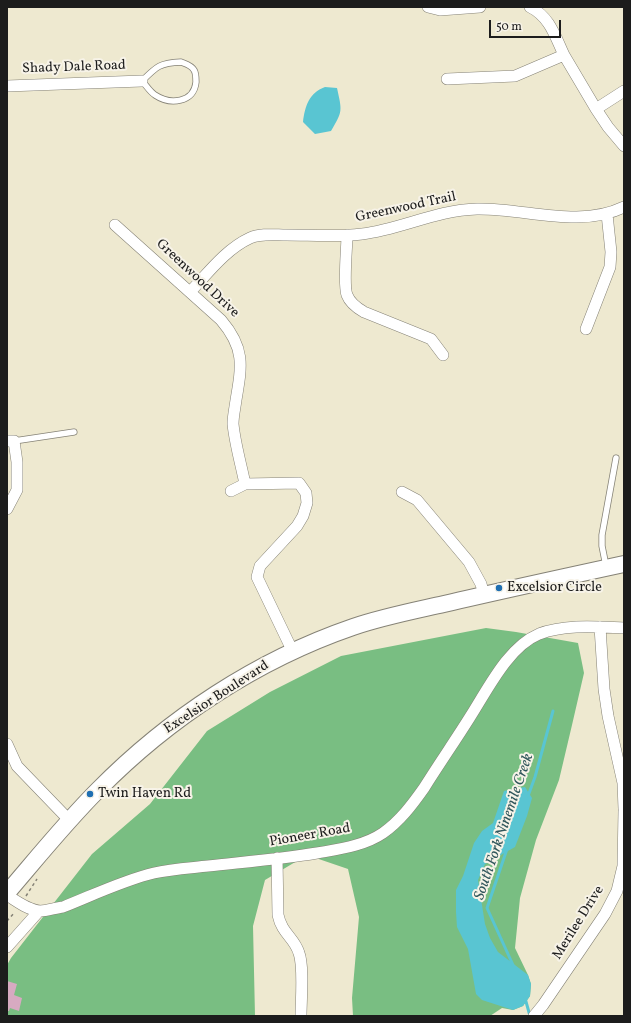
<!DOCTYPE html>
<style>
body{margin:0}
#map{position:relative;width:631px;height:1023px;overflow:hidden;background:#eee9d0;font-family:Vollkorn,serif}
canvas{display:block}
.frame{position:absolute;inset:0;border:8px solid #1c1c1c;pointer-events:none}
.scale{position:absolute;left:489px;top:20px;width:72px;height:18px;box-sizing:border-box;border:2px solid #1c1c1c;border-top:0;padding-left:5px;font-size:12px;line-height:14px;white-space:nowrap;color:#1c1c1c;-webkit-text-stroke:3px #f7f3e8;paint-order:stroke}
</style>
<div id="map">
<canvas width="631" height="1023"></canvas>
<div class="frame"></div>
<div class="scale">50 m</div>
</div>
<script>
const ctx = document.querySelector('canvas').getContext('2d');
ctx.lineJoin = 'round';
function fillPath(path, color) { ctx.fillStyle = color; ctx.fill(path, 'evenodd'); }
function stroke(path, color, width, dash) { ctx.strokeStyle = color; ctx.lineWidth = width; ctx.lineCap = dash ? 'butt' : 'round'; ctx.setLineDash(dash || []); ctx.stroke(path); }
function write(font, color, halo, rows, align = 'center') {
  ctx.font = font + ' Vollkorn,serif'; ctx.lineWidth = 4; ctx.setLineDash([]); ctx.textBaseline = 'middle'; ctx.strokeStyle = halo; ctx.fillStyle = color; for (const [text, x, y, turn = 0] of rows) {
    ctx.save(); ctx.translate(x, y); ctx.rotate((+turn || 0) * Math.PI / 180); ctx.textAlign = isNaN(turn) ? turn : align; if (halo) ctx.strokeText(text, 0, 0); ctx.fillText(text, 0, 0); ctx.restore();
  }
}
const forest = new Path2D(`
 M 486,628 L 516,632 L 578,643 L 584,673 L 572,725 L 559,780 L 536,840 L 520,898 L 515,948 L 528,975 L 531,984 L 530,996 L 523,1006 L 513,1010 L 502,1008 L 490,1016 L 353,1016 L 352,998 L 359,917 L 348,869 L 307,855 L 265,880 L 253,926 L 255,1016 L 7,1016 L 7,965 L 11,958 L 92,854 L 150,804 L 207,731 L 270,692 L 341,656 Z`);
const water = new Path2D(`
 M 325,87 L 337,88 C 342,111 343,111 331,131 L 315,134 L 303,122 C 305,106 309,93 325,87 Z
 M 525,787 L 532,798 L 527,816 L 515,847 L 485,864 L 478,880 L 485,924 L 490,938 L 498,952 L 528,975 L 531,984 L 530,996 L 523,1006 L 513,1010 L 482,1000 L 476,994 L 468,949 L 457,927 L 456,912 L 456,890 L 463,876 L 474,843 L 482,831 L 493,823 L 504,791 Z`);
const stream = new Path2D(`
 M 528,796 L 535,777 L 553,711
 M 507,849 L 487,908 L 513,965
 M 525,998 L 530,1016`);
const building = new Path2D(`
 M 7,981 L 17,984 L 14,995 L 22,998 L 19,1011 L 10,1008 L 9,1011 L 7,1011 Z`);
const path = new Path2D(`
 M 26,896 L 37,879
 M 7,921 L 15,912`);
const lane = new Path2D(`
 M 181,62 C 186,64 191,65 194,70 C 196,73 196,78 196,82 C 194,103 170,105 155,95 C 150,92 146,85 142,81 C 157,66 160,63 181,62 Z
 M 14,441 L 74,432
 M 606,566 L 602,546 L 602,535 L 616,458`);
const street = new Path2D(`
 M 428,7 L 440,10 L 480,7
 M 530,7 C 550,17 555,36 564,55
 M 447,79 L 515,76 L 564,55 L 596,109 L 608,127 L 624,146
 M 7,86 L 142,81
 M 596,109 L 624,91
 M 115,225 L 221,320 C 245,348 242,365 236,400 C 235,408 233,416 233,424 C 235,444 241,464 245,484
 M 347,235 C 347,248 343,285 347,295 C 350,303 357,308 364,312 L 431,339 L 443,355
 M 190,292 C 208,273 226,249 250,238 C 261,233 275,235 286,235 C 311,235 337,237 362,234 C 402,229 436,210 477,209 C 526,208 578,229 624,207
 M 586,329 L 610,267 L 611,252 L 607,214
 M 7,441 L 14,441 L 17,462 L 17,490 L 7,509
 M 231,491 L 245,484 L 299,483 L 306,493 L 307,503 L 303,516 L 297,526 L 260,566 L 257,577 L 293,652
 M 402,492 L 417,500 L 469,562 L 481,584 L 484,595
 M 600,627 L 604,689 L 608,716 L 623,783 L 624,809
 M 7,744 L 17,766 L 70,821
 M 277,858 L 278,915 C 282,934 294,937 299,953 C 304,967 301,1000 301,1016
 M 7,895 C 16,901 28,910 40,911 C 47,911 55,908 63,907 C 91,896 124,880 154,873 C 171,869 190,868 208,866 C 244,862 281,859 317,853 C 339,849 364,846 383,833 C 400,821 412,805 424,788 C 439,764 455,741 470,717 C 488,689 508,647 539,634 C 566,624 597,627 624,628
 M 7,947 L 39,911
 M 534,1016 L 543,1005 L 605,914 L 617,891 L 623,866 L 624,811`);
const secondary = new Path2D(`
 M 7,893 C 37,858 66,822 98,790 C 169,718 257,660 353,627 C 382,617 413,611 444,604 C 504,590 564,577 624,564`);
const markers = [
 [499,588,4,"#1f6fb2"],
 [90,794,4,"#1f6fb2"]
];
const streetNames = [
 ["Shady Dale Road",74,68,-2],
 ["Greenwood Trail",406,208,-12],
 ["Greenwood Drive",197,279,43],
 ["Excelsior Boulevard",217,698,-33],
 ["Pioneer Road",310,836,-10],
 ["Merilee Drive",579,923,-58]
];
const poiNames = [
 ["Excelsior Circle",507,588],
 ["Twin Haven Rd",98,794]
];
const waterNames = [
 ["South Fork Ninemile Creek",505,827,-71]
];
fillPath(forest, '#79be82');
fillPath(water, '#59c5d2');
stroke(stream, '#59c5d2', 3);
fillPath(building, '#d7aac1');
stroke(lane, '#858276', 7);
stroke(street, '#858276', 12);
stroke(secondary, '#858276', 18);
stroke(path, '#858276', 1.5, [3, 3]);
stroke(lane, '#fff', 5.5);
stroke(street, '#fff', 11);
stroke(secondary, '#fff', 16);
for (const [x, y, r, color] of markers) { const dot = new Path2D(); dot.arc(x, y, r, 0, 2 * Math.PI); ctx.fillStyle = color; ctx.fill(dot); stroke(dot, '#f7f3e8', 1.5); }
write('14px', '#1c1c1c', '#f7f3e8', streetNames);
write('14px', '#1c1c1c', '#f7f3e8', poiNames, 'left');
write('italic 15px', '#31575c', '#f7f3e8', waterNames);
</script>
